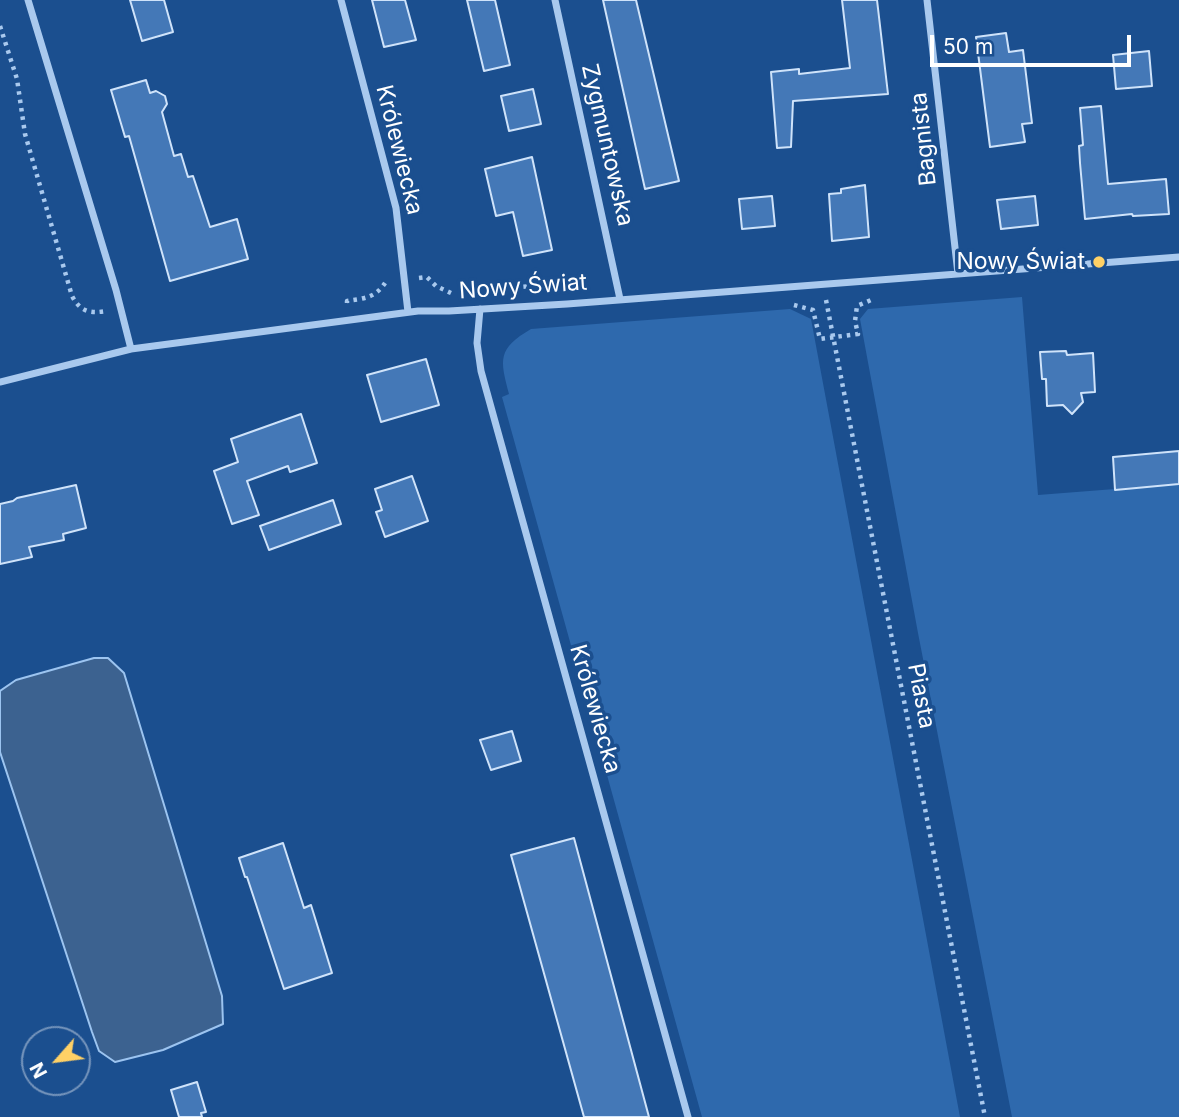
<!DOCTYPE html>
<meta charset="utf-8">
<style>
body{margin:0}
#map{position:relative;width:1179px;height:1117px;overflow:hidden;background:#1b4f8f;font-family:Inter,sans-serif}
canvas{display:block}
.north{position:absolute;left:21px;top:1026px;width:70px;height:70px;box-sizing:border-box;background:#1b4f8f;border:2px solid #7695bc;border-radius:50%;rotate:242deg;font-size:19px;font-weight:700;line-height:28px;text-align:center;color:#fff}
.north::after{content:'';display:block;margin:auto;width:24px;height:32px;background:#ffd166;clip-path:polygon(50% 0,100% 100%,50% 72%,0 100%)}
.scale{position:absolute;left:930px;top:35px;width:201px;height:32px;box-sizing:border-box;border:4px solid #fff;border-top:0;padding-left:9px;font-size:21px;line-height:24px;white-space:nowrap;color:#fff;-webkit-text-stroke:5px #1b4f8f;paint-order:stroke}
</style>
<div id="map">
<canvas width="1179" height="1117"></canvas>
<div class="north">N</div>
<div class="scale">50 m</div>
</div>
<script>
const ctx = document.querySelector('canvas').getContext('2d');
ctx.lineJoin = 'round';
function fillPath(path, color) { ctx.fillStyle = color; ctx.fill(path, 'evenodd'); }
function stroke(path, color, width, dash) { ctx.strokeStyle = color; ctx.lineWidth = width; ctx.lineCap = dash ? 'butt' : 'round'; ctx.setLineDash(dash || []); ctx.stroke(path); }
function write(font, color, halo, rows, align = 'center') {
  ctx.font = font + ' Inter,sans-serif'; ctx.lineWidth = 7; ctx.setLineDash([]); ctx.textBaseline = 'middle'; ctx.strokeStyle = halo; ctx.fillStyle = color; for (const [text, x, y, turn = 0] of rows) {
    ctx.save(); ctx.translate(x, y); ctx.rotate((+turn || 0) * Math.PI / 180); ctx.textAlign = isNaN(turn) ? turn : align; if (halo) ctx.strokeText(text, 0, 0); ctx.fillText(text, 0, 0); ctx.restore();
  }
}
const green = new Path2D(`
 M 1022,297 L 1038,495 L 1179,484 L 1179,1117 L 1012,1117 L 918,633 L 860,319 L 868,309 Z
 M 790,309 L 811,319 L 960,1117 L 702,1117 L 502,397 L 509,394 C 500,359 497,349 531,329 Z`);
const water = new Path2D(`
 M 94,658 L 108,658 L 124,673 L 222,996 L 223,1024 L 163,1050 L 115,1062 L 99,1051 L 92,1032 L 0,752 L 0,691 L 16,680 Z`);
const building = new Path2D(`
 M 130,0 L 164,0 L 173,32 L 142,41 Z
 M 372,0 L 405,0 L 416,40 L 384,47 Z
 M 467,0 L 495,0 L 510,65 L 484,71 Z
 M 603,0 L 636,0 L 679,181 L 645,189 Z
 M 842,0 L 877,0 L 888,94 L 793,101 L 791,147 L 777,148 L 771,72 L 799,69 L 799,74 L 850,68 Z
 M 1006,33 L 1009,52 L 1023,50 L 1032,123 L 1022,124 L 1025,142 L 990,147 L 976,37 Z
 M 1149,51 L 1152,86 L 1116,89 L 1113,55 Z
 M 146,80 L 150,93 L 156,91 L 165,96 L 167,104 L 162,112 L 174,156 L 181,154 L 188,177 L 193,176 L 210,227 L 237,219 L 248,259 L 170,281 L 129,136 L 125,137 L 111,90 Z
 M 533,89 L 541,124 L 509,131 L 501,96 Z
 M 1101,106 L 1108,184 L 1166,179 L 1169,214 L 1133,216 L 1132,214 L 1085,219 L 1080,163 L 1079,146 L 1083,145 L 1080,108 Z
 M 532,157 L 552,250 L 523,256 L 513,212 L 496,216 L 485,169 Z
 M 865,185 L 869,237 L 832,241 L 829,194 L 841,193 L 841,189 Z
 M 772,196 L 775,226 L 742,229 L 739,199 Z
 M 1035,196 L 1038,225 L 1001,229 L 997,200 Z
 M 1066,351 L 1067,355 L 1093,353 L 1095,392 L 1081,393 L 1083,402 L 1072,414 L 1063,405 L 1047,406 L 1046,379 L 1042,379 L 1040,352 Z
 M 426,359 L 439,405 L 381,422 L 367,375 Z
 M 301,414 L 317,463 L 290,472 L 288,466 L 247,481 L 259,515 L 232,524 L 214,471 L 238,462 L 231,439 Z
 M 1179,451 L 1179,484 L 1115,490 L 1113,457 Z
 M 412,476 L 428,521 L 385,537 L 376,512 L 382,510 L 375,489 Z
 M 76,485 L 86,528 L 63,534 L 64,540 L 29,547 L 32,557 L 0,564 L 0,504 L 13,501 L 17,498 Z
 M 333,500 L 341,524 L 269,550 L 260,526 Z
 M 512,731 L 521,761 L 491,770 L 480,740 Z
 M 574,838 L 649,1117 L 584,1117 L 511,855 Z
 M 283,843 L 304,908 L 311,905 L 332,973 L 284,989 L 247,877 L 245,877 L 239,858 Z
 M 197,1082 L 206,1112 L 201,1113 L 202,1117 L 179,1117 L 171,1090 Z`);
const path = new Path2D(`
 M 0,26 L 17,79 L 25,134 L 72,296 C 80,311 89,314 106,311
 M 419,278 L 427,277 L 436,286 L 451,293
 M 498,289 L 564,283
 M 826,300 L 985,1117
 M 347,303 L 347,301 C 366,298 376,298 387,280
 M 794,305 L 813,310 L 820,339 L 858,334 L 855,321 L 857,306 L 871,300`);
const minor = new Path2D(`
 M 28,0 L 116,290 L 131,349
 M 341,0 L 396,208 L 408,312
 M 555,0 L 620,299
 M 927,0 L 958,274
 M 480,309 L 477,343 L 481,371 L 688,1117
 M 0,382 L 131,349 L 418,311 L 449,311 L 567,304 L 1179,257`);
const markers = [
 [1099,262,7,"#ffd166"]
];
const streetNames = [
 ["Bagnista",924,139,-96],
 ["Zygmuntowska",607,145,77],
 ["Królewiecka",399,150,76],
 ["Nowy Świat",523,287,-4],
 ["Piasta",921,696,79],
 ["Królewiecka",595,709,74]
];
const poiNames = [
 ["Nowy Świat",1085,262]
];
fillPath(green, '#2e69ad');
fillPath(water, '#3c6290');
stroke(water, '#9cc4f0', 2);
fillPath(building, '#4478b7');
stroke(building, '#cfe3fa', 2);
stroke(path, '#a9c9ee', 4.5, [3.5, 5]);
stroke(minor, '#a9c9ee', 7);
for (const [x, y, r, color] of markers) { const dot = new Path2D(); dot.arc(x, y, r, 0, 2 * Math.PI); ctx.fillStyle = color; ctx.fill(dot); stroke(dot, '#1b4f8f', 2.5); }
write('23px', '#fff', '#1b4f8f', streetNames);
write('23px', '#fff', '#1b4f8f', poiNames, 'right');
</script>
